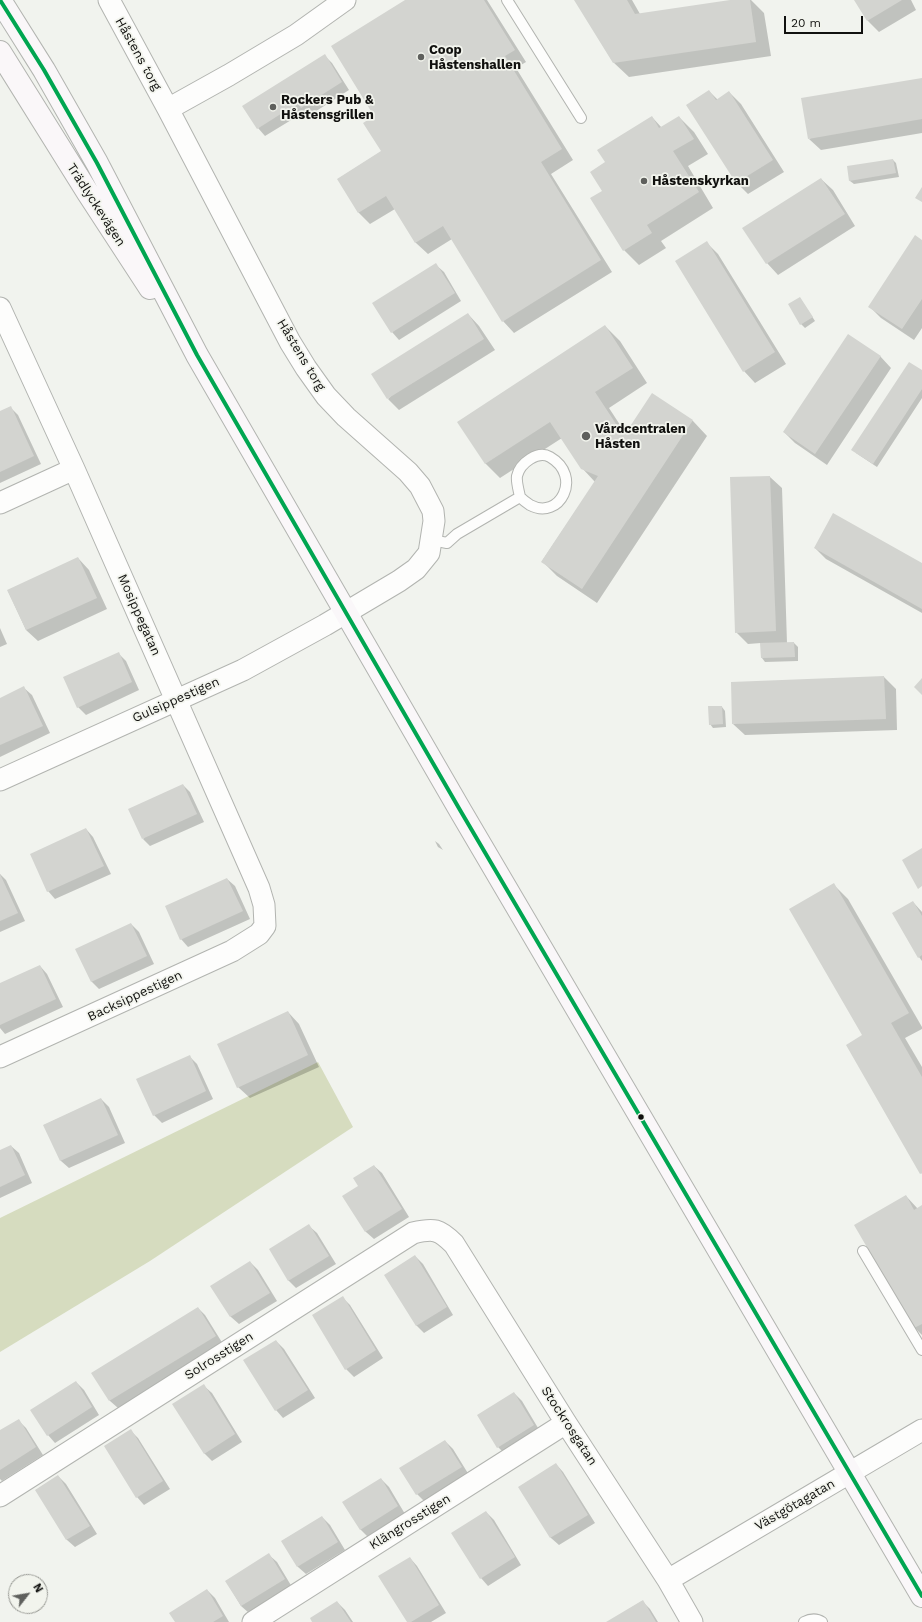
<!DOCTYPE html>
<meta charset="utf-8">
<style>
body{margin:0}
#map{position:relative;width:922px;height:1622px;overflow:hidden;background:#f1f3ee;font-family:"Work Sans",sans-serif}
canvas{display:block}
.north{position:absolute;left:8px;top:1574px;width:40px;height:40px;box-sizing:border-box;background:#f2f4ed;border:1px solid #989994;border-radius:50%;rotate:59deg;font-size:11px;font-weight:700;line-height:16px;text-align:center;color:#11110f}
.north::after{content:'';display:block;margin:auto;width:14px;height:18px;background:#5f605d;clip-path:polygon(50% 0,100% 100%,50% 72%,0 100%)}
.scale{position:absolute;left:784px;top:16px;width:79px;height:18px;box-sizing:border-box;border:2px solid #11110f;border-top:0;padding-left:5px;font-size:12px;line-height:14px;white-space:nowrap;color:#11110f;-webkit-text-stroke:3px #f2f4ed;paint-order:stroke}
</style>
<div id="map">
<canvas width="922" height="1622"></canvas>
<div class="north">N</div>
<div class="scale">20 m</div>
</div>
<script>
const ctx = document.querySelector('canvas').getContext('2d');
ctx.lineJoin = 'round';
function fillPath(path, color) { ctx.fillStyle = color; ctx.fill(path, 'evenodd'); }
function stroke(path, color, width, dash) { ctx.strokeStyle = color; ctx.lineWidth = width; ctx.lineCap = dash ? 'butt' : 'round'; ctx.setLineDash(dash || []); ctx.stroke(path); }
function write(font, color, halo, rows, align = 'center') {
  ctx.font = font + ' "Work Sans",sans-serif'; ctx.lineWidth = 3.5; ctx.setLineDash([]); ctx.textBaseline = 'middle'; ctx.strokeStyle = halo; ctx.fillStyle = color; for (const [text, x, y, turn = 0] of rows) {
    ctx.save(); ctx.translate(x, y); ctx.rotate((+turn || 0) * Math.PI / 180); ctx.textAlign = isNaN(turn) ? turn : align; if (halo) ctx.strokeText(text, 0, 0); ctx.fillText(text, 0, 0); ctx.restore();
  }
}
const green = new Path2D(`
 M 318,1062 L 353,1127 L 150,1261 L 0,1352 L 0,1218 Z`);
const shadow = new Path2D(`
 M 407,0 L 487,0 L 526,62 L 516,68 L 573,160 L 551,174 L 612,272 L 514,333 L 503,321 L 452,239 L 428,254 L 416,243 L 395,209 L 370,224 L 359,213 L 338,179 L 382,151 L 375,116 Z
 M 575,0 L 632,0 L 640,14 L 737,0 L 751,0 L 764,13 L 771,56 L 629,77 L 613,62 Z
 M 855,0 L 911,0 L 916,10 L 879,32 L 868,21 Z
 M 325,56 L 332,63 L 349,90 L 310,115 L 306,111 L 265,136 L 258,128 Z
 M 922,79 L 922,133 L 821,150 L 809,139 Z
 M 709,91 L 718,100 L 729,92 L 741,104 L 784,172 L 748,194 L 737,183 L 687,105 Z
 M 652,117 L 662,128 L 679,117 L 694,132 L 708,154 L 688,166 L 713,208 L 661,241 L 666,248 L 639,265 L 624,250 L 604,191 L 606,163 Z
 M 893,160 L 896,163 L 899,177 L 854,184 L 850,181 L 848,167 Z
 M 821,179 L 833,190 L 855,226 L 778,275 L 767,263 Z
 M 922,241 L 922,328 L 914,340 L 881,318 L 870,307 Z
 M 707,243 L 718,254 L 786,364 L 755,383 L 744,371 Z
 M 436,265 L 444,272 L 461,301 L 399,340 L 392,332 Z
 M 800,298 L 815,321 L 805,328 L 801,324 Z
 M 468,314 L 479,326 L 495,350 L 399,410 L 388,399 Z
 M 605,326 L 620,341 L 647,383 L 609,408 L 624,431 L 628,432 L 653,395 L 693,421 L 707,436 L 597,603 L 557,576 L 542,561 L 595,482 L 582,468 L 562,438 L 500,478 L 485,463 Z
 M 880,356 L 891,368 L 827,465 L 795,443 L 784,432 Z
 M 922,372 L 922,398 L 877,467 L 856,453 Z
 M 10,407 L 18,415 L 41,464 L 0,483 L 0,412 Z
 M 770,477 L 782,488 L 787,643 L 794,643 L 798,647 L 798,661 L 765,662 L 762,658 L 761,643 L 748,644 L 736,632 L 731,478 Z
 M 815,548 L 922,565 L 922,613 L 826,559 Z
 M 78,558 L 89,570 L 107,609 L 38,641 L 26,630 L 8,591 Z
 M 0,628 L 7,644 L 0,647 Z
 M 118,653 L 126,661 L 139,690 L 86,715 L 78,707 Z
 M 884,677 L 896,689 L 897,730 L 745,735 L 733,724 Z
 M 24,688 L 32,695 L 50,733 L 0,757 L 0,699 Z
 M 722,707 L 725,711 L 726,727 L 713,728 L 710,724 Z
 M 183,785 L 190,792 L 204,822 L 150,846 L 143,839 Z
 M 86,829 L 93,837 L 111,874 L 55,899 L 48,891 Z
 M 435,841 L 439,844 L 443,850 L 438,847 Z
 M 0,874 L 6,880 L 25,921 L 0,932 Z
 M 227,879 L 235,886 L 250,919 L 188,947 L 181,939 Z
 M 833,884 L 848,899 L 922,1027 L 922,1029 L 905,1038 L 922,1067 L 922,1174 L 847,1045 L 864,1035 Z
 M 913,902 L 922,912 L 922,961 L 919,957 Z
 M 131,924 L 139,932 L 154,964 L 99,989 L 91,981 Z
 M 40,966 L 47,974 L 63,1007 L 5,1034 L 0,1028 L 0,984 Z
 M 288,1012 L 299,1024 L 319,1067 L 250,1098 L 238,1087 Z
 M 189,1056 L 197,1064 L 213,1099 L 162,1123 L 154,1115 Z
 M 101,1099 L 109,1107 L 125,1143 L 69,1168 L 61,1161 L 44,1125 Z
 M 11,1146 L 19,1153 L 32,1183 L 0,1198 L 0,1151 Z
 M 374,1166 L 382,1173 L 409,1217 L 374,1239 L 366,1232 L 344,1196 L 359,1187 Z
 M 906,1196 L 918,1209 L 922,1206 L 922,1335 L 915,1328 L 856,1225 Z
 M 309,1226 L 317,1233 L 336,1264 L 296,1288 L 288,1280 Z
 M 415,1256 L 423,1264 L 453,1315 L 424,1333 L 416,1325 Z
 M 250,1262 L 258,1270 L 277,1301 L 239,1324 L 231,1317 L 212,1286 Z
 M 342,1297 L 350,1305 L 383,1358 L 354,1377 L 346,1369 Z
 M 198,1308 L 205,1315 L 223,1344 L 118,1408 L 110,1401 L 93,1374 Z
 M 276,1341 L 284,1349 L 315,1398 L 283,1418 L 276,1410 Z
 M 76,1382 L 84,1390 L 99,1415 L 55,1443 L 48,1435 Z
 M 204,1386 L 212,1393 L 242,1442 L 212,1461 L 204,1453 Z
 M 514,1393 L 522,1401 L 541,1433 L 506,1455 L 498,1447 Z
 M 18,1420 L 26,1428 L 43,1455 L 2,1481 L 0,1479 L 0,1432 Z
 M 131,1431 L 138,1438 L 170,1489 L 144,1505 L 137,1497 Z
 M 445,1441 L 453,1449 L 469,1475 L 425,1502 L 417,1494 Z
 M 556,1464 L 563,1472 L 595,1523 L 559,1545 L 551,1538 L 519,1487 Z
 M 58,1476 L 66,1484 L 97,1534 L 75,1547 L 67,1540 L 36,1490 Z
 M 381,1479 L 389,1487 L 405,1514 L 368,1537 L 360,1529 Z
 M 486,1512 L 494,1520 L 521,1565 L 488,1586 L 481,1578 Z
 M 322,1517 L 330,1525 L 345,1550 L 306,1574 L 298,1567 L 282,1541 Z
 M 269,1555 L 277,1562 L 292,1587 L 249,1613 L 241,1606 L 226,1581 Z
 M 410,1558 L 417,1566 L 446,1613 L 431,1622 L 408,1622 Z
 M 207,1590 L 215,1598 L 229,1622 L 176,1622 Z
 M 642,1601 L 650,1609 L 658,1622 L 608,1622 Z
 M 337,1602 L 345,1610 L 353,1622 L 314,1622 Z`);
const building = new Path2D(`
 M 405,0 L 484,0 L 515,50 L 505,56 L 562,149 L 541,162 L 601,260 L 502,322 L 443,226 L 415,243 L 386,196 L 358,213 L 337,179 L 381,151 L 363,123 L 374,116 L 331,46 Z
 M 574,0 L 627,0 L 635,14 L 730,0 L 750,0 L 756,42 L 613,63 Z
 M 854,0 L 902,0 L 867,21 Z
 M 325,54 L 342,82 L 301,108 L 298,103 L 257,129 L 242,106 Z
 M 922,78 L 922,119 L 808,139 L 801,98 Z
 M 709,90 L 716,100 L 729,91 L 773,160 L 736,183 L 686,105 Z
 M 652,116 L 659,128 L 679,116 L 694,139 L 673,151 L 699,192 L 647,225 L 652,233 L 623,251 L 590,198 L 602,191 L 590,172 L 605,162 L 597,150 Z
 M 893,159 L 896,173 L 849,181 L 847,166 Z
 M 821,178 L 845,214 L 766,264 L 742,228 Z
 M 922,187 L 922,202 L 915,198 Z
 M 915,235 L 922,240 L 922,299 L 902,329 L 868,307 Z
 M 707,241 L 775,352 L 743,372 L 675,261 Z
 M 436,263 L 455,293 L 391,333 L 372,303 Z
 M 800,297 L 813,317 L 800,325 L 788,304 Z
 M 468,313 L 484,339 L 387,399 L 371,374 Z
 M 605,325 L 633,368 L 595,392 L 618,427 L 627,431 L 652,393 L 693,420 L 582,589 L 541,562 L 598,476 L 581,469 L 550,422 L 485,464 L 457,422 Z
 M 848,334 L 881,356 L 815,454 L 783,432 Z
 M 909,362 L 922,370 L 922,389 L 873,464 L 851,450 Z
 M 11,406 L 34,456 L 0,472 L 0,411 Z
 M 770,476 L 776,631 L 735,633 L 730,477 Z
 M 833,513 L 922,563 L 922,609 L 814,548 Z
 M 78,557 L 97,598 L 26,630 L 7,590 Z
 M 794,642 L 795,657 L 761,658 L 760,643 Z
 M 119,652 L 132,682 L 77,708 L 63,677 Z
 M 884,676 L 886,719 L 732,724 L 731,682 Z
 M 922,678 L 922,695 L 914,687 Z
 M 24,686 L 43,726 L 0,745 L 0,698 Z
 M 708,706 L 722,706 L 723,724 L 709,725 Z
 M 183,784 L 197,814 L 142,839 L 128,809 Z
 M 86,828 L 104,866 L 47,892 L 30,854 Z
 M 922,848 L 922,886 L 918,889 L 902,860 Z
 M 0,874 L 18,913 L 0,921 Z
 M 227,878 L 243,911 L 180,940 L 165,906 Z
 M 834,883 L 909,1013 L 891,1023 L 922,1077 L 922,1173 L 920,1174 L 846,1045 L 862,1035 L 789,909 Z
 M 913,901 L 922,916 L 922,955 L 918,958 L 892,913 Z
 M 131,923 L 147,956 L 91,982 L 75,949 Z
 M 40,965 L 56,999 L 0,1025 L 0,983 Z
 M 288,1011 L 308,1055 L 237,1088 L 217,1044 Z
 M 190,1055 L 206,1091 L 153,1116 L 136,1079 Z
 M 101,1098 L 118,1135 L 60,1161 L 43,1125 Z
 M 11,1145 L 25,1175 L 0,1187 L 0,1150 Z
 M 374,1165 L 402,1209 L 365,1232 L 342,1196 L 358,1186 L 353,1178 Z
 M 906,1195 L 914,1210 L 922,1205 L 922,1324 L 914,1328 L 854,1225 Z
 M 309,1224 L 329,1256 L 288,1281 L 269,1249 Z
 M 415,1255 L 447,1307 L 416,1326 L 384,1275 Z
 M 250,1261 L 270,1293 L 230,1317 L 210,1286 Z
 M 343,1296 L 376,1350 L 345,1370 L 312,1315 Z
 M 198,1307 L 216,1336 L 109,1401 L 91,1373 Z
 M 276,1340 L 308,1390 L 275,1411 L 243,1360 Z
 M 76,1381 L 92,1407 L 47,1436 L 30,1410 Z
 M 204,1384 L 235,1434 L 204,1454 L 172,1404 Z
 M 514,1392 L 534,1425 L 497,1448 L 477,1415 Z
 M 19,1419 L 36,1447 L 0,1470 L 0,1430 Z
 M 131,1429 L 163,1481 L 136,1498 L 104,1446 Z
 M 445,1440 L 462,1467 L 416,1495 L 399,1468 Z
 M 556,1463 L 588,1515 L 550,1538 L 518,1487 Z
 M 58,1475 L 90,1526 L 66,1540 L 35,1490 Z
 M 381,1478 L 398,1506 L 360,1530 L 342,1502 Z
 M 486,1511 L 515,1557 L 480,1579 L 451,1533 Z
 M 322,1516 L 338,1542 L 297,1567 L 281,1541 Z
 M 269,1553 L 285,1579 L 241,1606 L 225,1581 Z
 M 410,1557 L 439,1605 L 411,1622 L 407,1622 L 378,1576 Z
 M 207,1589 L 223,1616 L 213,1622 L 175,1622 L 169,1613 Z
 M 643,1600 L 656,1622 L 606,1622 Z
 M 337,1601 L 351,1622 L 312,1622 L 310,1618 Z`);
const lane = new Path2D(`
 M 507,0 L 581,118
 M 432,540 L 447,543 L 457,534 L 520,497 C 523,500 527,503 530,505 C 560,521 583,476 550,457 C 538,450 520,463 517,476 C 516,482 519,491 520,497
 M 863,1251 L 922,1350
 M 804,1622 C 810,1619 816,1618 822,1622`);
const street = new Path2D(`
 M 168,109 L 229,75 L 296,35 L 345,0
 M 0,308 L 74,469 L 259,888 L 264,905 L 265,926 L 259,934 L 232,951 L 0,1057
 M 0,503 L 74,469
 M 0,780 L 243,670 L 325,625 L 399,581 L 416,569 L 429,553 L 434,521 L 433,511 L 420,486 L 408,472 L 346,417 L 326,396 L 306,368 L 290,342 L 168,109 L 109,0
 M 0,1496 L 413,1233 C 434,1228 439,1229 454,1244 L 566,1423 L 668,1580 L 692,1622
 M 668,1580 L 922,1430
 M 253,1622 L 566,1423`);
const secondary = new Path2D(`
 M 0,0 L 44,70 L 97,163 L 197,355 L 460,810 L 922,1596
 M 0,52 L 88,193 L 150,288`);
const bus1 = new Path2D(`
 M 0,0 L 44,70 L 97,163 L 197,355 L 460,810 L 922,1596`);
const markers = [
 [421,57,4,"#5f605d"],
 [273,107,4,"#5f605d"],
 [644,181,4,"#5f605d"],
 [586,436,5,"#5f605d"],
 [641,1117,3.5,"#11110f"]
];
const poiNames = [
 ["Coop",429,50],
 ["Håstenshallen",429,65],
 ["Rockers Pub &",281,100],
 ["Håstensgrillen",281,115],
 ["Håstenskyrkan",652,181],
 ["Vårdcentralen",595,429],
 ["Håsten",595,444]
];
const streetNames = [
 ["Håstens torg",138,54,61],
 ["Trädlyckevägen",96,205,57],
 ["Håstens torg",301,355,59],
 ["Mosippegatan",139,615,66],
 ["Gulsippestigen",176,700,-24],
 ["Backsippestigen",135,996,-25],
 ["Solrosstigen",219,1356,-32],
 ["Stockrosgatan",569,1426,57],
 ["Västgötagatan",795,1505,-30],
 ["Klängrosstigen",410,1522,-32]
];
fillPath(green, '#d6dcbf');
fillPath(shadow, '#0003');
fillPath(building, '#d3d4d0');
stroke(lane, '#b2b4b0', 12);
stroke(street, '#b2b4b0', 23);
stroke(secondary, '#b2b4b0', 24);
stroke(lane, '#fdfdfc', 10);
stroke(street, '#fdfdfc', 21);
stroke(secondary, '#faf7f9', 22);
stroke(bus1, '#00a651', 4);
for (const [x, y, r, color] of markers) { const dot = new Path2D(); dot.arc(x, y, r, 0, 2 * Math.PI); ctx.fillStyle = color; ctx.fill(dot); stroke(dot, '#f2f4ed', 1.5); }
write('bold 13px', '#11110f', '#f2f4ed', poiNames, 'left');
write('13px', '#11110f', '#f2f4ed', streetNames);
</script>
